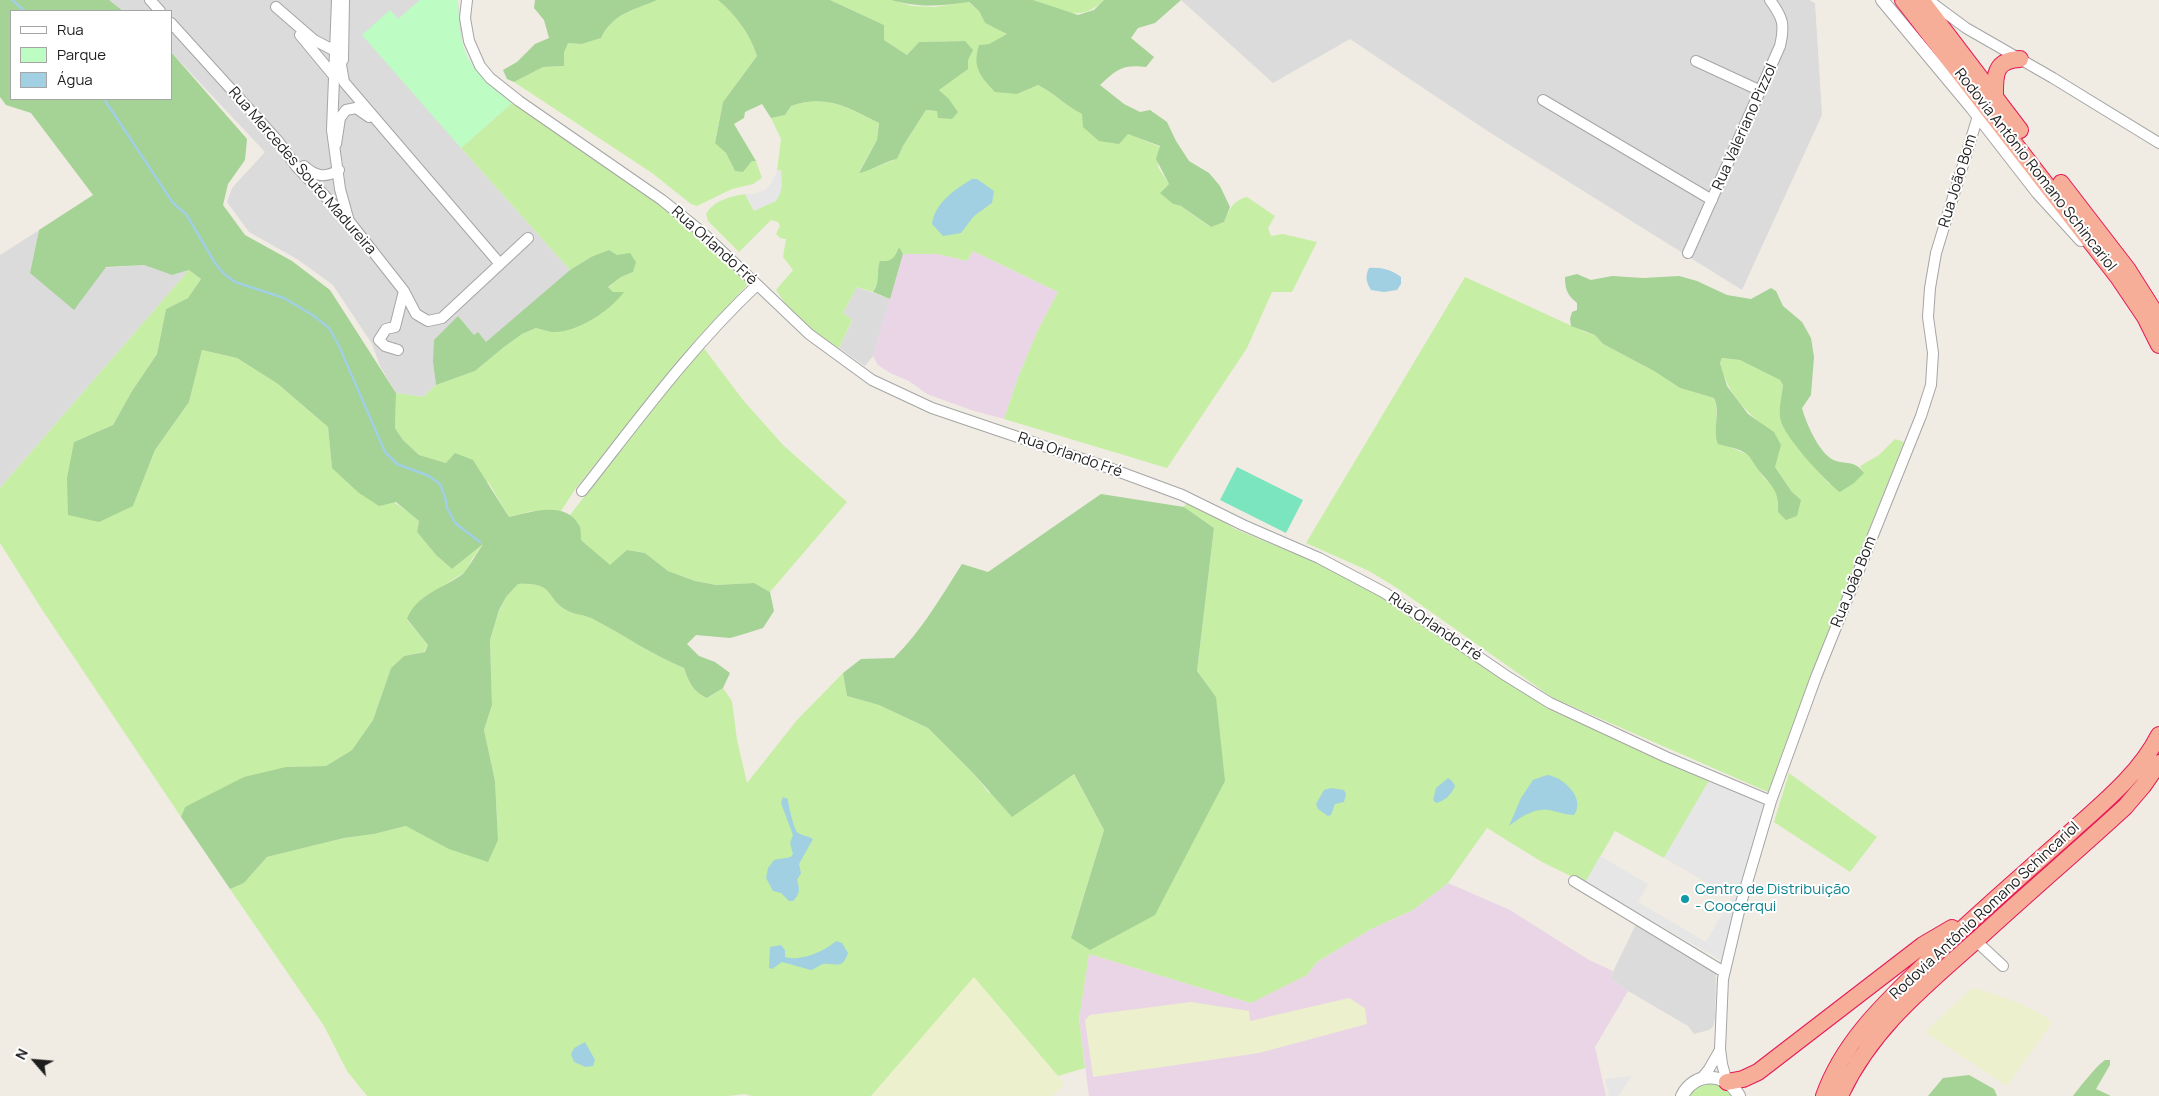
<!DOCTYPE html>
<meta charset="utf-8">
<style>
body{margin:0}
#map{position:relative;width:2159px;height:1096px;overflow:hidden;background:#f0ece3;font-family:Manrope,sans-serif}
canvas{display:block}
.legend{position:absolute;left:10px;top:10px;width:162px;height:90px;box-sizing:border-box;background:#fff;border:1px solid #a5a5a5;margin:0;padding:6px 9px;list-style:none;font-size:15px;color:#1e1e1e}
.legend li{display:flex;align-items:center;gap:10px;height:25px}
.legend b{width:25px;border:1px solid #a5a5a5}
.north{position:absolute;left:10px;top:1036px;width:50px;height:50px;-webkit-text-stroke:4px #fff;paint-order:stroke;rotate:297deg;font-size:14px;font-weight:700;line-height:20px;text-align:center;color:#1e1e1e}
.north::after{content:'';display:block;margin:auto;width:18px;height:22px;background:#1e1e1e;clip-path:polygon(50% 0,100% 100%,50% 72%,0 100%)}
</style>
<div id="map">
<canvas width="2159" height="1096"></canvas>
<ul class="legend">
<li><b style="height:6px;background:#fff"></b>Rua</li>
<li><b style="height:14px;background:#bdfdc4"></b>Parque</li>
<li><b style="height:14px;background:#a0d0e1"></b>Água</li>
</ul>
<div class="north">N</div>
</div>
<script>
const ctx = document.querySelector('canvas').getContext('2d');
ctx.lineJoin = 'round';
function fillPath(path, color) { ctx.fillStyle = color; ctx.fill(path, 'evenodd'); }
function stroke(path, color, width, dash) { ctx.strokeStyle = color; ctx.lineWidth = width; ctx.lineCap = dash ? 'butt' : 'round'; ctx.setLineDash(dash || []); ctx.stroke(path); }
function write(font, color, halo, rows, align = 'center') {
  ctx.font = font + ' Manrope,sans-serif'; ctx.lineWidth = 4; ctx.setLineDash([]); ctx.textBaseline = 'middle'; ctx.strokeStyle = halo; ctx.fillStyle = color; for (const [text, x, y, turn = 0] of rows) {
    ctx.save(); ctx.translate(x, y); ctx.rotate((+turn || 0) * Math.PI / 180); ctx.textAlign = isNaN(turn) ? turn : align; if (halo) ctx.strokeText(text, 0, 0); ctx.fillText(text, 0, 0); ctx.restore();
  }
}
const residential = new Path2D(`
 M 109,0 L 458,0 L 463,49 L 473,68 L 512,103 L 461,148 L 570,270 L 486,343 L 474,335 L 458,316 L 433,362 L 436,385 L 423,397 L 396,393 L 380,366 L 372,344 L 333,285 L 297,259 L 249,232 L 227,202 L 232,188 L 265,152 L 171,52 L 171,11 L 123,11 Z
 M 1181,0 L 1809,0 L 1815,3 L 1822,115 L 1742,290 L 1489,132 L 1350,39 L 1273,83 Z
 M 39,230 L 30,273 L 144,265 L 172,275 L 189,270 L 0,488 L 0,255 Z
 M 857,287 L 890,299 L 873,356 L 865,366 L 839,348 L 852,321 L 843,313 Z
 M 1637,922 L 1716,971 L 1715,1018 L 1713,1027 L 1709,1030 L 1694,1034 L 1688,1026 L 1628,991 L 1610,978 Z`);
const industrial = new Path2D(`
 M 973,251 L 1058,292 L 1038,330 L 1019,375 L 1004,419 L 971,410 L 927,394 L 909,381 L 890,373 L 878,365 L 873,356 L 903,254 L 938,254 L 967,261 Z
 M 1448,883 L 1510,910 L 1589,960 L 1613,971 L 1610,978 L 1628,991 L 1595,1047 L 1606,1096 L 1089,1096 L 1079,1019 L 1089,954 L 1251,1003 L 1307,975 L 1317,962 L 1371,929 L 1413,910 Z`);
const farmland = new Path2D(`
 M 974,977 L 1064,1083 L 1063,1086 L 1052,1096 L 871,1096 Z
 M 1972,988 L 1982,990 L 2019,1003 L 2046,1017 L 2052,1023 L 2007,1086 L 1925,1032 Z
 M 1349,998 L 1365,1008 L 1367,1024 L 1259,1053 L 1093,1077 L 1085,1020 L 1090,1015 L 1191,1002 L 1249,1011 L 1250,1021 Z`);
const grass = new Path2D(`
 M 657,0 L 718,0 C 736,15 750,34 757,56 L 723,102 L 715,142 L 726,153 L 735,171 L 743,172 L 752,161 L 756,161 L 762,178 L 753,184 L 732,189 L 697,206 L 691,204 L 652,173 L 514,82 L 543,67 L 564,66 L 564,53 L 568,43 L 582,44 L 601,38 C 614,12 633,11 657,0 Z
 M 830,0 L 891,0 L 912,6 L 935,7 L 968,2 L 979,11 L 985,23 L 1008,34 L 989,44 L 980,45 L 1017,94 L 1038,85 C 1054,93 1066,106 1082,114 L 1160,147 L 1158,167 L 1169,184 L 1161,192 L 1173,204 L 1181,206 L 1210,227 L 1224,222 C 1230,209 1232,201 1247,197 L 1275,216 L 1268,228 L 1271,236 L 1283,234 L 1317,242 L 1292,292 L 1272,292 L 1247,348 L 1167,468 L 1004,419 L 1019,375 L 1038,330 L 1058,292 L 973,251 L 967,261 L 938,254 L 903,254 L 899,247 L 895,258 L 878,267 L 880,276 L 873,292 L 857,287 L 843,313 L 852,320 L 839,348 C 813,335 791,314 776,290 L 793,270 L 783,257 L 786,239 L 780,238 L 776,234 L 780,226 L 778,222 L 771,220 L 739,252 L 708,221 L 706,214 C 713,201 731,196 745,194 L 754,211 L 781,170 L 777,171 L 781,139 L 771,118 L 785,115 L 791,106 C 827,94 846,107 879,123 L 877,140 L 859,172 C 873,170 883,163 897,159 L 903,146 L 926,110 L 937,111 L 948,98 L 939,90 L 951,80 L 965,41 L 919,42 L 907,55 L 884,40 L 884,25 Z
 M 1033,0 L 1104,0 C 1080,24 1061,10 1033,0 Z
 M 512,103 L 657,203 L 698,235 L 749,283 L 695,341 L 576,488 L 561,511 L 532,511 L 509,517 L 489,483 L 446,463 L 419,455 L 403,440 L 395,428 L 396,393 L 423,397 L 436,385 L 475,371 L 504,347 L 522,334 L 536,328 L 552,332 L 623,292 L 613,292 L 608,288 L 621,277 L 633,272 L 617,255 L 591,257 L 570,270 L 461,148 Z
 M 189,270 L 201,279 L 188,298 L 166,309 L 157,354 L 132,391 L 113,425 L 74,442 L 133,506 L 155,450 L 189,402 L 202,350 L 237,358 L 278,384 L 328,427 L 332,468 C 362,484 393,498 419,521 L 417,532 L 436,555 L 452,569 L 484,543 L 472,559 L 465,572 L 422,599 L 407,620 L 428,645 L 424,652 L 404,656 L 391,668 L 373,720 L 352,750 L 326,766 L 286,767 L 185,807 L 181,817 L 41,608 L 0,543 L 0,488 Z
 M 1465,277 L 1585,332 L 1595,335 L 1603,344 L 1654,371 L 1680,388 L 1714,398 C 1719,409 1715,426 1716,438 L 1727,446 L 1749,455 L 1764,478 L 1773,486 L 1779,500 L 1778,512 L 1792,492 L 1775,467 L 1777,454 L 1774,432 C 1748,416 1727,393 1720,363 L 1722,358 L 1740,360 L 1780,380 L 1783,385 L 1780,419 L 1796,446 L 1829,484 L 1863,473 L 1860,466 L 1879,455 L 1895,439 L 1904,442 L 1812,672 L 1768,792 L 1553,698 L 1397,588 L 1369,571 L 1306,543 Z
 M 703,347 L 743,400 L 783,445 L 847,502 L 770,592 L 754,583 L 716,585 L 695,581 L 668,571 L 645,553 L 627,550 L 610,566 L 581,540 L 579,525 L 570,515 L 657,402 Z
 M 1187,502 L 1220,519 L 1235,529 L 1313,561 L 1382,597 L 1548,709 L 1710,779 L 1664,858 L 1615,831 L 1585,883 L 1542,862 L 1487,828 L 1448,883 L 1413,910 L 1371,929 L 1317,962 L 1307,975 L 1251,1003 L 1089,954 L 1079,1019 L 1085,1068 L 1058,1076 L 974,977 L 871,1096 L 752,1096 L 745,1094 L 728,1096 L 367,1096 L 347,1071 L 324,1026 L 230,889 L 244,883 L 267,857 L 344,838 L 374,834 L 406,826 L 426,835 L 498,840 L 495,781 L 484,730 L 492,705 L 490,640 L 499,611 L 506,597 L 518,584 C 557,582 544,599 568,611 C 576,615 586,615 593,619 C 624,635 652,655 684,668 C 689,684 693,691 708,698 L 723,688 L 732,701 L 737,740 L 747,783 L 797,720 L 843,673 L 847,696 L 879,705 L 928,728 L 973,773 L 989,793 L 1073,773 L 1104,830 L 1071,937 L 1216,697 L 1197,671 L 1214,528 L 1184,507 Z
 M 1789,773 L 1877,837 L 1850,872 L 1774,822 Z
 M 1707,1081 L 1723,1084 L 1733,1096 L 1686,1096 Z`);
const forest = new Path2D(`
 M 0,0 L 109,0 L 123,11 L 11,11 L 11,99 L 171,99 L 171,52 L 247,139 L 245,160 L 228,184 L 223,205 L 245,235 L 292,261 L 330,290 L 396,393 L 395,428 L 403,440 L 419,455 L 446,463 L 455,453 L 473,460 L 509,517 C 531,512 565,500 579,525 C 581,528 581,536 581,540 L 610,565 L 627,550 L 645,553 L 668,571 L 695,581 L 716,585 L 754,583 L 770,592 L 774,611 L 763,628 L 744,634 L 730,638 L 696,635 L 687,644 L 699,656 L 715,662 L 730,673 L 723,688 L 707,698 C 693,691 689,683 684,668 C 652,655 624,635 593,619 C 586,615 576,615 568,611 C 544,599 557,582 518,584 L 506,597 L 499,610 L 490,640 L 492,705 L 484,730 L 495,781 L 498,840 L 488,862 L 449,849 L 406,826 L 374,834 L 344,838 L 267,857 L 244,883 L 230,889 L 181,817 L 185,807 L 244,777 L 286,767 L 326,766 L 352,750 L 373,720 L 391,668 L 404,656 L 425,652 L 428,645 L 407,619 C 416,594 445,588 464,573 C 465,572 480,549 483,544 L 452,569 L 436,555 L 417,532 L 419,521 L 396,502 L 379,506 L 359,493 L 332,468 L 328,427 L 278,384 L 237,358 L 202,350 L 189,402 L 155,450 L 133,506 L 99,522 L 68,515 L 67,478 L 74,442 L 113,425 L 132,391 L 157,354 L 166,309 L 188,298 L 201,279 L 189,270 L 172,275 L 144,265 L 106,267 L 74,310 L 30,273 L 39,230 L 93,195 L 31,113 L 6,105 L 0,97 Z
 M 535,0 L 657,0 C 633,11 614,12 601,38 L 582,44 L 568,43 L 564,53 L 564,66 L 543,67 L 514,82 L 507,79 L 503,70 L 517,62 L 535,44 L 549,38 L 544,20 L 534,8 Z
 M 718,0 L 830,0 L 884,25 L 884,40 L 907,55 L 919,42 L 965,41 L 973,50 L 968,60 L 968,69 L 939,90 L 948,98 L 958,112 L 952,119 L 938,118 L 937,111 L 926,110 L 903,146 L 897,159 C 883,162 873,170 859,173 L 877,140 L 879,123 C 847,107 827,94 791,106 L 785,115 L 771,118 L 762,104 L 745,112 L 744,118 L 734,124 L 756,161 L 752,161 L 743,172 L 735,171 L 726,153 L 715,143 L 723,102 L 757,56 C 750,34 736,15 718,0 Z
 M 891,0 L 1033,0 L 1078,15 L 1094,10 L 1104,0 L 1181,0 L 1155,23 L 1138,28 L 1131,38 L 1154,57 L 1146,67 C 1123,64 1117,69 1100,85 L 1124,104 L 1140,112 L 1150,110 L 1167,122 L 1176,141 L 1189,161 L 1209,173 L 1220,186 L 1230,207 L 1224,222 L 1211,227 L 1181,206 L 1173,204 L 1160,193 L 1169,184 L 1156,159 L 1160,146 L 1128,134 L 1119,144 L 1099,141 L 1083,127 L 1082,114 C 1066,106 1054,93 1038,85 L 1017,94 L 995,92 C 980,76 972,67 979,45 L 989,44 L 1007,34 L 985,23 L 979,11 L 969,2 C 939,6 920,8 891,0 Z
 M 899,247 L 903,254 L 890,299 L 873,292 C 881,280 876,272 880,261 C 893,262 895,257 899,247 Z
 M 609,250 L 617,255 L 630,253 L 636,262 L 633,272 L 621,277 L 608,287 L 613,292 L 624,292 C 610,311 575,334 551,332 C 546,331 541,329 536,328 L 522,334 L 504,347 L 475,371 L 436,385 L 433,362 L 434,340 L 458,316 L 474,335 L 478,332 L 486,342 L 570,270 L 591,257 Z
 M 1577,274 L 1591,280 L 1612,276 L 1643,278 L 1679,276 L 1697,281 L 1727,295 L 1751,299 L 1771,288 L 1776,291 L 1783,306 L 1802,322 L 1811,338 L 1814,357 L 1811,395 L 1802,408 C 1806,423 1820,456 1836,461 C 1847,464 1856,461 1864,473 L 1854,483 L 1840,492 C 1826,482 1781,434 1780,417 C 1779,407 1782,395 1783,385 L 1780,380 L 1740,360 L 1722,358 L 1720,363 L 1727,386 L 1748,414 L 1774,432 L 1781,445 L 1775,467 L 1792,492 L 1801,500 L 1797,516 L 1786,520 L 1778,512 C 1780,489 1769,484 1757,468 C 1754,464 1751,458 1748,455 C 1740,448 1727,447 1718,444 C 1712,429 1721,412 1714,398 L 1680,388 L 1654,371 L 1603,344 L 1595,335 L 1571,326 L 1570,319 L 1572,312 L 1577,310 L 1577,303 C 1567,295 1565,289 1565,277 Z
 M 1101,494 L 1184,507 L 1214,528 L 1197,671 L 1216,697 L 1225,781 L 1155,915 L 1090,950 L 1071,938 L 1104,830 L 1074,774 L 1012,817 L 973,773 L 928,728 L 879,705 L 847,696 L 843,673 L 861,659 L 894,658 C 922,630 941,597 962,564 L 988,572 Z
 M 2105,1060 L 2110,1060 L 2110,1065 L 2096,1089 L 2111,1096 L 2073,1096 C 2079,1088 2097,1065 2105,1060 Z
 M 1969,1075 L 1994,1089 L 1997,1096 L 1928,1096 L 1943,1078 Z`);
const park = new Path2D(`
 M 420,0 L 458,0 C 460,59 468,66 512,103 L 461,148 L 362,35 L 390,10 L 398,19 Z`);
const pitch = new Path2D(`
 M 1237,467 L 1303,500 L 1286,533 L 1220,500 Z`);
const parking = new Path2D(`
 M 781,170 L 782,185 L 780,194 L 776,201 L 754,211 L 745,194 L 755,194 L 765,190 L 772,182 L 777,171 Z
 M 1710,779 L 1767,803 L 1726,963 L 1585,883 L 1600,856 L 1648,884 L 1638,902 L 1706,942 L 1732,897 L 1664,858 Z
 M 1632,1076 L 1618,1096 L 1609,1096 L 1605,1079 Z`);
const water = new Path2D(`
 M 972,179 L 977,179 L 994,191 L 992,203 L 974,216 L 961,233 L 943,236 L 932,224 C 935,203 954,190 972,179 Z
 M 1369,268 C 1381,267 1392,270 1401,277 L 1401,284 L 1397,290 L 1384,292 L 1371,290 C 1366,282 1365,276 1369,268 Z
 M 1547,775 C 1564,777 1586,799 1574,815 C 1566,815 1558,812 1550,810 C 1536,807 1520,817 1509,826 L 1521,798 L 1533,780 Z
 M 1448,778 L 1452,781 L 1455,786 C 1451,795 1445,801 1436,803 L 1433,800 L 1436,788 Z
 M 1331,788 L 1344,790 L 1346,794 L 1344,802 L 1335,804 L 1331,815 L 1328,816 L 1318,809 L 1316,804 L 1324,790 Z
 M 783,797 L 788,799 C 788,804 794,830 798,833 C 801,835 808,836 813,839 L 799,864 L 801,873 L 797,880 C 800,889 800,894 793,901 L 789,901 L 781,893 L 773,891 L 766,878 L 768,868 L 774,860 L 791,857 L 793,854 L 790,843 L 793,835 L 781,803 Z
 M 836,941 L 842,943 L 848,953 C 842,971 836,962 823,964 C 820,965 815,969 811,970 L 782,962 L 772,969 L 769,968 L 770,947 L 781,945 L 785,950 L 785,957 C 800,962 825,951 836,941 Z
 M 585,1042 L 595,1060 L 593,1066 L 586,1067 L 574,1062 L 571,1054 L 574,1048 Z`);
const stream = new Path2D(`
 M 12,0 L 25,11
 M 104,99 L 173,203 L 186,214 L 215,263 L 223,273 L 235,282 L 284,298 L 314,316 L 329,328 L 339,346 L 385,452 L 397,464 L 429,476 L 440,484 L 445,497 L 447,508 L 455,523 L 480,542`);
const minor = new Path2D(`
 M 150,0 L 160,11
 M 337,0 L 332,130 L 340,189 L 348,218
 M 467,0 L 465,18 L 469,41 L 480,66 L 490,78 L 519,101 L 662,200 L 703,233 L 809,334 L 872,380 L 932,408 L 1109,468 L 1182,495 L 1243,525 L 1319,558 L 1385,593 L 1505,675 L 1550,703 L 1666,757 L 1771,801
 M 1928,0 L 1966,28 L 2053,78 L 2159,143
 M 276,7 L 314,40 L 339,53 L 344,82 L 500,264
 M 171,23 L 278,141 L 296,166 L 349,221 L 404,291 L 416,314 L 428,321 L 442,318 L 528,238
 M 300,35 L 334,76
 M 343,60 L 344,0
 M 1696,61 L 1761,91
 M 1543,100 L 1712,200
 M 336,144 L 340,118 L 346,110 L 356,108 L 369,117
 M 304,166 C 316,177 325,178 339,170
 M 1688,253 L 1780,46 C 1785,24 1783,18 1770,0
 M 398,350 L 385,346 L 379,340 L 386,329 L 395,327 L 404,291
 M 582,491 C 638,420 691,347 757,285
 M 1574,881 L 1724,972
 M 1975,940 L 2003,966
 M 1701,1079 L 1709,1069 L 1720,1050
 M 1727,1082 L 1722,1064 L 1720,1049 L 1723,979 L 1741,903 L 1771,801 L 1816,677 L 1921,416 L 1931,385 L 1933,353 L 1928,317 L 1930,288 L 1936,253 L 1978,116`);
const tertiary = new Path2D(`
 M 1882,0 L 1972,108 L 2038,193 L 2081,240
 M 1682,1096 C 1694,1071 1727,1072 1739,1096`);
const trunk = new Path2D(`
 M 1903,0 L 2118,277 L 2145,317 L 2159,345
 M 1921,0 L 2020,130
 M 1995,98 C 1995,77 1993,60 2020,59
 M 2061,183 L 2128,270 L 2159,319
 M 1727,1082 L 1743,1079 L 1758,1072 L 1923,945 L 1952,928
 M 1824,1096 C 1843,1042 1884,1004 1924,965 C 1972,918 2023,875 2073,830 C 2103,803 2140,773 2159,735
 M 1840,1096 C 1871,1028 1926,985 1980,937 C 2028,893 2077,851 2125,807 L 2143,786 L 2159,763`);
const markers = [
 [1685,899,5,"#0f9aa8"]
];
const streetNames = [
 ["Rua Valeriano Pizzol",1745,127,-66],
 ["Rodovia Antônio Romano Schincariol",2035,170,52],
 ["Rua Mercedes Souto Madureira",302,171,49],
 ["Rua João Bom",1958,181,-73],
 ["Rua Orlando Fré",714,246,42],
 ["Rua Orlando Fré",1070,455,19],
 ["Rua João Bom",1854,582,-68],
 ["Rua Orlando Fré",1435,627,34],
 ["Rodovia Antônio Romano Schincariol",1985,911,-43]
];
const cultureNames = [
 ["Centro de Distribuição",1695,890],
 ["- Coocerqui",1695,907]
];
fillPath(residential, '#dcdbdb');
fillPath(industrial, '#e9d5e5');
fillPath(farmland, '#ecf0cd');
fillPath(grass, '#c7eea5');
fillPath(forest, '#a5d295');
fillPath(park, '#bdfdc4');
fillPath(pitch, '#7be5bf');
fillPath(parking, '#e6e6e6');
fillPath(water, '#a0d0e1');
stroke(stream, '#a0d0e1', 2.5);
stroke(minor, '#a5a5a5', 12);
stroke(tertiary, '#a5a5a5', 14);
stroke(trunk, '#e61858', 18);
stroke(minor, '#fff', 10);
stroke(tertiary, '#fff', 12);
stroke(trunk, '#f6ae98', 16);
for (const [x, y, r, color] of markers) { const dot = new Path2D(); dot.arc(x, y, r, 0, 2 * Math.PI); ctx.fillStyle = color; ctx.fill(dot); stroke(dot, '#fff', 2); }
write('15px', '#1e1e1e', '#fff', streetNames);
write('15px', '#0d838f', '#fff', cultureNames, 'left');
</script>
